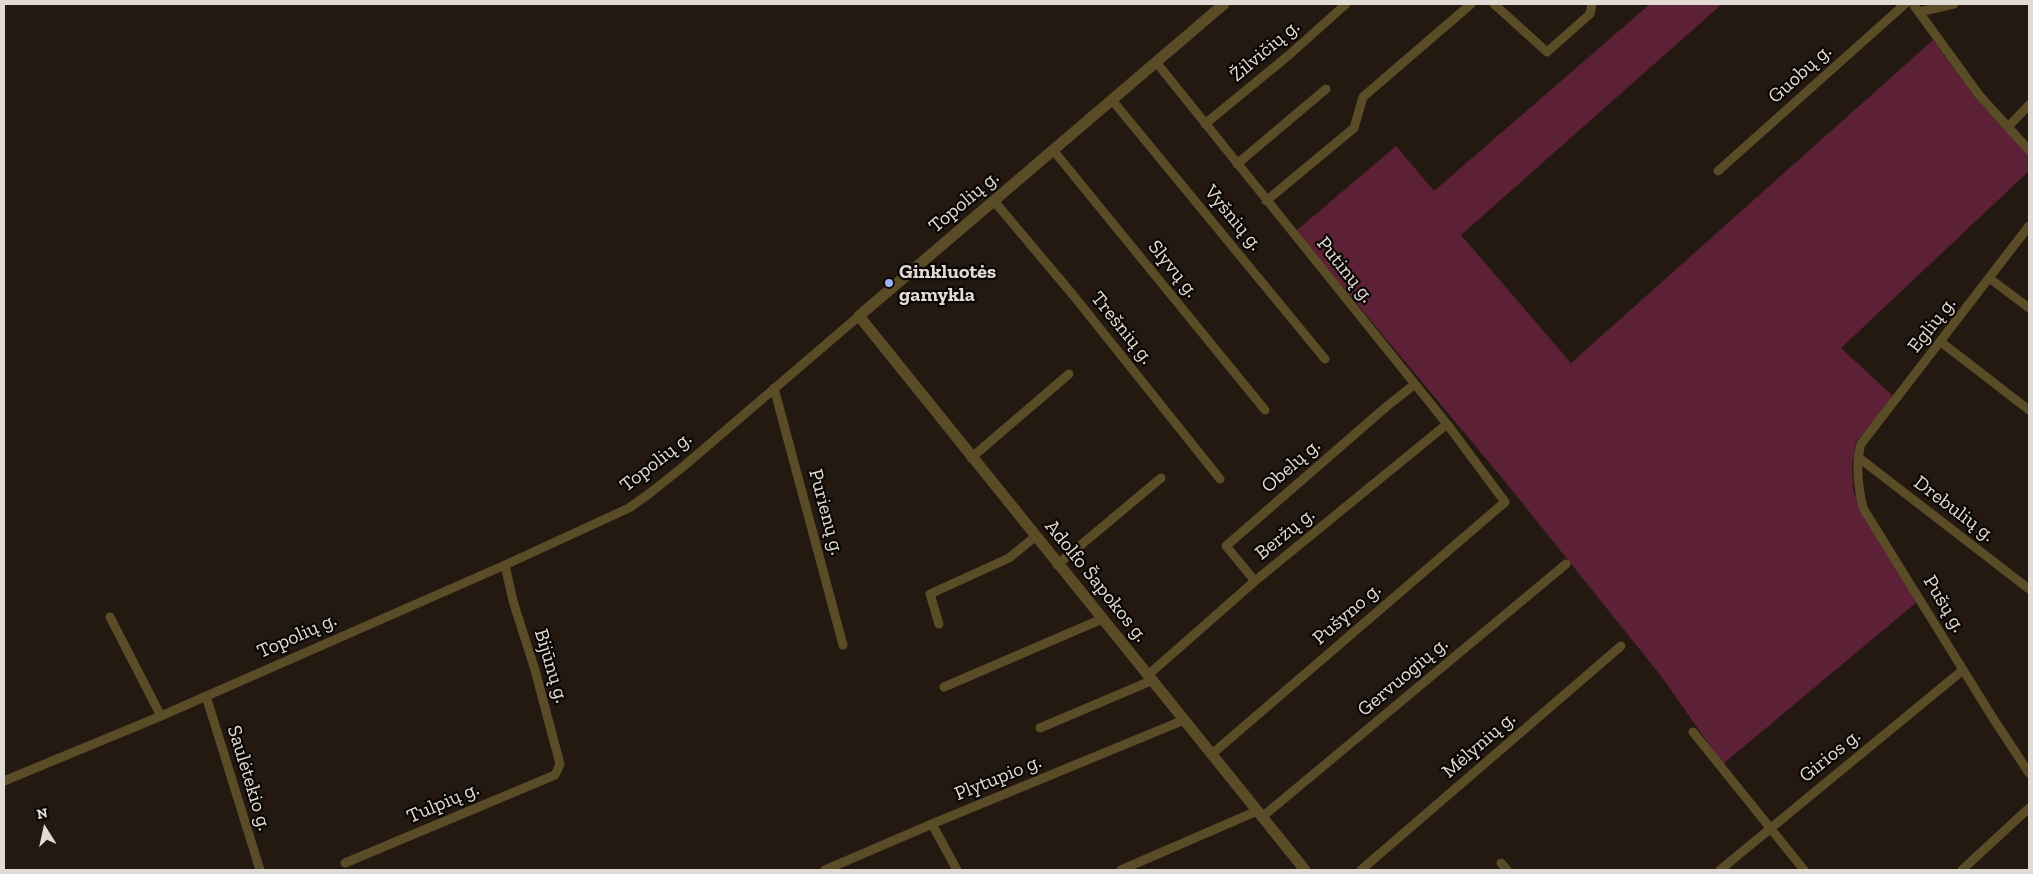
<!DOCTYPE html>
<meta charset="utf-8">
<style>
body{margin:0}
#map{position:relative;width:2033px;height:874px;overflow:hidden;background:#231911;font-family:"Zilla Slab",serif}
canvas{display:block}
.frame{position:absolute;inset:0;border:5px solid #e2dbd5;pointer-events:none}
.north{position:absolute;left:20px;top:804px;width:50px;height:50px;-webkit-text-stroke:4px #090603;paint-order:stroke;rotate:350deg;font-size:14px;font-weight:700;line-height:20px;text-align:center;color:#e2dbd5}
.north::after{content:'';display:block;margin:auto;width:18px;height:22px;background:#e2dbd5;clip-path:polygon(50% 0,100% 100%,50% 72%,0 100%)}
</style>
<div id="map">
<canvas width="2033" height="874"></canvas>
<div class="frame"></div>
<div class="north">N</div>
</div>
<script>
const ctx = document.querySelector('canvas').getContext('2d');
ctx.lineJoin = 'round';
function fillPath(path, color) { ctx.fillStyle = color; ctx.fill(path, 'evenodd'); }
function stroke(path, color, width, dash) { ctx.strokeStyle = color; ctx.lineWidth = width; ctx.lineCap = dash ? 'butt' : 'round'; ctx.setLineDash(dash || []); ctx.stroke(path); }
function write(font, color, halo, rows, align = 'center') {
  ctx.font = font + ' "Zilla Slab",serif'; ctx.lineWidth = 4.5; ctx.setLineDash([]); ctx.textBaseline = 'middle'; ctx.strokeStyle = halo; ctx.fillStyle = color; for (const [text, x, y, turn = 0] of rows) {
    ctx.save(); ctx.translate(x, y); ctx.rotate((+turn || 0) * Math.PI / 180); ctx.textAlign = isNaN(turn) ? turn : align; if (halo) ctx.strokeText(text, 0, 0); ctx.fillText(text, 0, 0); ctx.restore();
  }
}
const green = new Path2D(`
 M 1650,4 L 1722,4 L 1461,235 L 1571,363 L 1933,40 L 1977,100 L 2029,154 L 2029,171 L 1841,348 L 1894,397 L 1856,442 L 1852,464 L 1853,490 L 1862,514 L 1917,602 L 1723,764 L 1661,676 L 1503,479 L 1296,231 L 1396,146 L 1434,191 Z`);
const minor = new Path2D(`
 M 1494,4 L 1547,52 L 1590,14 L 1592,4
 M 1913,4 L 1979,95 L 2029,150
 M 1919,12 L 1954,4
 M 1156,62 L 1447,424 L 1505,502 L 1212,754
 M 1112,100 L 1325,359
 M 1205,124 L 1289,55 L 1346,4
 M 2008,127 L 2029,105
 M 1053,150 L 1265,410
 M 1237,164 L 1326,89
 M 1718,171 L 1905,4
 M 994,201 L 1073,295 L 1220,479
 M 1266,201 L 1354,128 L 1363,97 L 1471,4
 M 2029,226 L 1861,444 C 1855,465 1858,487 1863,508 L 1991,715 L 2029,773
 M 1989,278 L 2029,308
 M 1941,342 L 2029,410
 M 774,388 L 843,645
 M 1858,457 L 2029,589
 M 971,458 L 1069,374
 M 1057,565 L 1161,478
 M 1255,581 L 1226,546 L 1386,407 L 1415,384
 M 110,617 L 161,716
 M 939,624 L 930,594 L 1009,558 L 1036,536
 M 1148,675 L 1255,581 L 1447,424
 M 944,687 L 1102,619
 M 206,696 L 260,870
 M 1040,728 L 1153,680
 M 1693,732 L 1804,870
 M 4,781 L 161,716 L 505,565 L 629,508 L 650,493 L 684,466 L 859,316
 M 1262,817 L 1566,564
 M 932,824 L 957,870
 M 345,863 L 555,775 L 560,764 L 535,670 L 513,601 L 505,565
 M 1501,863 L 1507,870
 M 825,870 L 932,824 L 1184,720
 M 1121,870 L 1257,811
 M 1361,870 L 1621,646
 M 1720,870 L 1963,670
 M 1962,870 L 2029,808`);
const tertiary = new Path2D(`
 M 1224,4 L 859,316 L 1305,870`);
const markers = [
 [889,283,5,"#9bb4fd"]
];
const streetNames = [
 ["Žilvičių g.",1265,51,-40],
 ["Guobų g.",1800,74,-42],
 ["Topolių g.",964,202,-40],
 ["Vyšnių g.",1233,218,50],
 ["Slyvų g.",1173,269,51],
 ["Putinų g.",1345,270,51],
 ["Eglių g.",1932,325,-52],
 ["Trešnių g.",1122,328,51],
 ["Topolių g.",656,462,-38],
 ["Obelų g.",1291,466,-41],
 ["Drebulių g.",1954,509,37],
 ["Purienų g.",826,512,75],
 ["Beržų g.",1285,534,-39],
 ["Adolfo Šapokos g.",1096,581,51],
 ["Pušų g.",1944,604,59],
 ["Pušyno g.",1347,614,-41],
 ["Topolių g.",297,636,-24],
 ["Bijūnų g.",551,666,73],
 ["Gervuogių g.",1403,677,-40],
 ["Mėlynių g.",1479,745,-41],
 ["Girios g.",1830,756,-39],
 ["Saulėtekio g.",249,778,73],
 ["Plytupio g.",998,778,-22],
 ["Tulpių g.",443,803,-23]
];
const poiNames = [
 ["Ginkluotės",899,272],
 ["gamykla",899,295]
];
fillPath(green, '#5d2137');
stroke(minor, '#5a4c26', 9);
stroke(tertiary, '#5a4c26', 11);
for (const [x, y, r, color] of markers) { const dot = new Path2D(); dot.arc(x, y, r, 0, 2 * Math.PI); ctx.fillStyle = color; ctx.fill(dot); stroke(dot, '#090603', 2); }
write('20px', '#e2dbd5', '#090603', streetNames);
write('bold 20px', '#e2dbd5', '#090603', poiNames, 'left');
</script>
